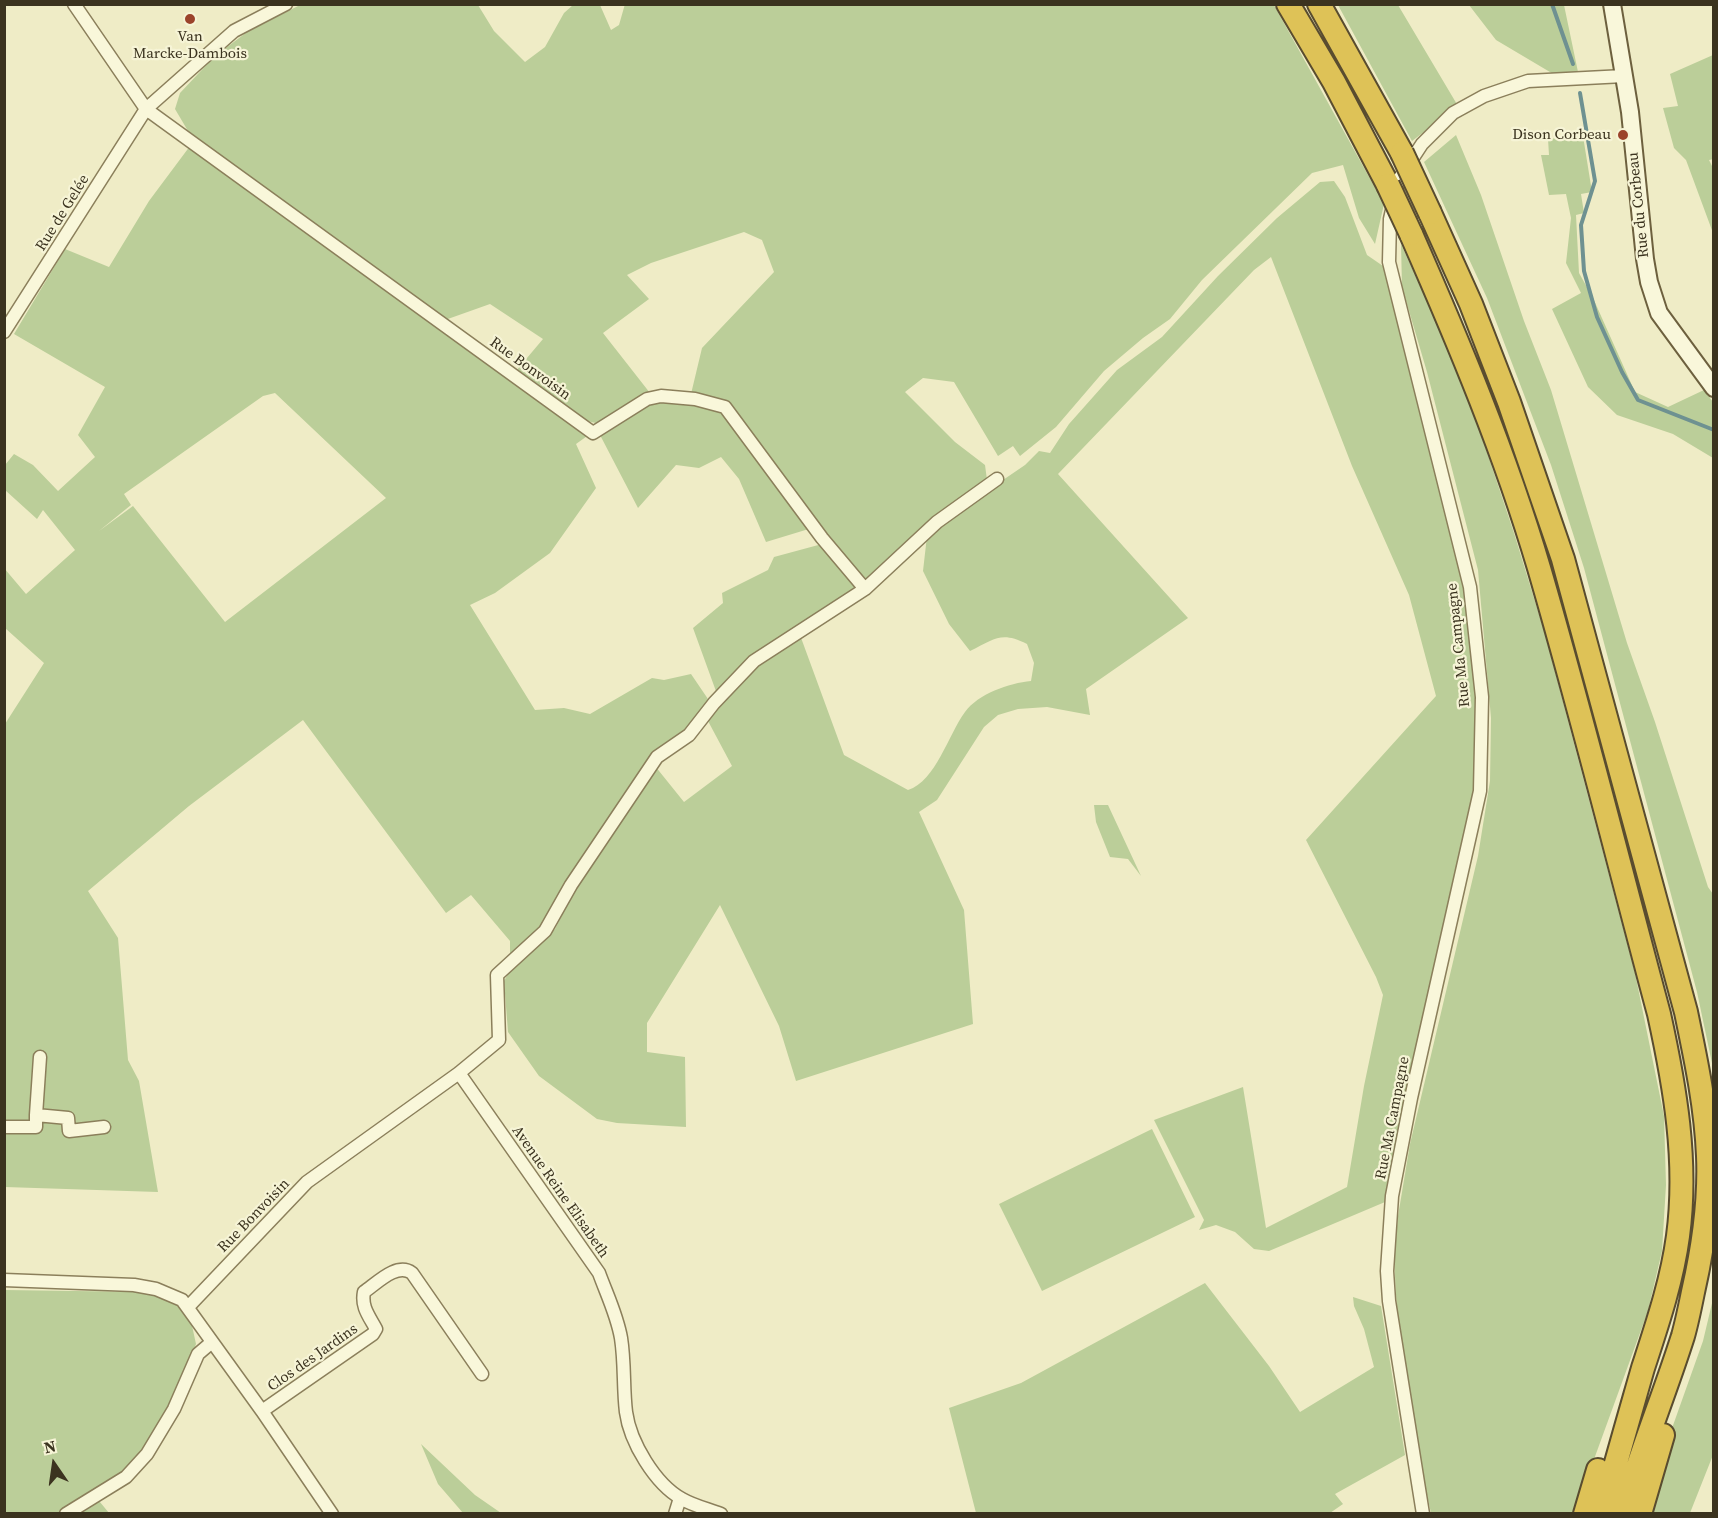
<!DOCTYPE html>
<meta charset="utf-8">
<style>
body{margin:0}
#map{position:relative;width:1718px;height:1518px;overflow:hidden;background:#efecc6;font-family:"Source Serif 4",serif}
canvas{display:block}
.frame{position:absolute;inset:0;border:6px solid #3b331f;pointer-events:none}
.north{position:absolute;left:24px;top:1434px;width:60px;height:60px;-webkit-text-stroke:4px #f6f4d6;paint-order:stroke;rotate:347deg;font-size:16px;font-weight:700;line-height:24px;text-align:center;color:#3b331f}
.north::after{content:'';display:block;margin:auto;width:21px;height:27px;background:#3b331f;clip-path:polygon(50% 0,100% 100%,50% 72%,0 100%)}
</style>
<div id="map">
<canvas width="1718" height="1518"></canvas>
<div class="frame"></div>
<div class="north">N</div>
</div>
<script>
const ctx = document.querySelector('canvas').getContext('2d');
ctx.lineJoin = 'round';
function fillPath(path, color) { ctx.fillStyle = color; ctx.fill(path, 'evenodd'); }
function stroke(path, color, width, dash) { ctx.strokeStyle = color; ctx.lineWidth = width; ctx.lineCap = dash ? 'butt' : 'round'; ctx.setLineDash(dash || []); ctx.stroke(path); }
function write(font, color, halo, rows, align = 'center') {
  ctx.font = font + ' "Source Serif 4",serif'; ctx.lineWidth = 4.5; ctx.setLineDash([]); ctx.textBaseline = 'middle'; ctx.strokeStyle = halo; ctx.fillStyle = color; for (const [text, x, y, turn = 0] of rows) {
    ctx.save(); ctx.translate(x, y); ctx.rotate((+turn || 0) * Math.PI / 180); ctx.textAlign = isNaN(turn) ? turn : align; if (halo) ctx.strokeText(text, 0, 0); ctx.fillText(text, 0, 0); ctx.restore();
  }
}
const green = new Path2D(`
 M 625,4 L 1274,5 L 1384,204 L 1375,244 L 1359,218 L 1343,165 L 1312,173 L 1202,280 L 1170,319 L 1143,338 L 1104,371 L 1056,427 L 1020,456 L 1013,446 L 998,456 L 954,382 L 923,378 L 905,392 L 955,442 L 985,465 L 987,480 L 918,532 L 865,583 L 829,540 L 725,403 L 691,394 L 702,348 L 774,272 L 762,240 L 744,232 L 651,263 L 627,275 L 649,299 L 603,333 L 650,393 L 600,424 L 587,421 L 516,371 L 543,339 L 490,304 L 445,320 L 188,131 L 175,109 L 180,93 L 214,57 L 247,32 L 300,5 L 478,5 L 494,31 L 525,62 L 545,47 L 564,13 L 573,5 L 600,5 L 611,30 L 619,25 Z
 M 1338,5 L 1398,5 L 1458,106 L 1412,141 Z
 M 1469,5 L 1564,5 L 1578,72 L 1555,75 L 1496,40 Z
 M 1713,55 L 1714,159 L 1709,160 L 1713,168 L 1713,233 L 1686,160 L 1674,148 L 1663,108 L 1678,106 L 1670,74 Z
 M 1456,135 L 1481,195 L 1524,321 L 1551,390 L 1627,643 L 1655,722 L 1708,887 L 1713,894 L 1713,1068 L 1697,992 L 1584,568 L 1551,465 L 1487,298 L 1424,162 Z
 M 1583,136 L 1592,192 L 1581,194 L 1584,213 L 1576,215 L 1579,273 L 1593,298 L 1635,392 L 1668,407 L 1704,390 L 1713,402 L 1713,458 L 1673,434 L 1617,415 L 1588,387 L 1552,309 L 1581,293 L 1566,263 L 1571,218 L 1566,194 L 1549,195 L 1541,155 L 1549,155 L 1548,139 Z
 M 190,146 L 590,434 L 576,444 L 596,488 L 550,553 L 495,593 L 470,605 L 535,710 L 564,708 L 590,714 L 652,678 L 664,680 L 691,674 L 708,699 L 707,709 L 692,727 L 662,747 L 545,925 L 510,957 L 510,941 L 471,895 L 446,913 L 303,720 L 189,806 L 88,891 L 118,938 L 128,1060 L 139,1081 L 158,1192 L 5,1187 L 5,724 L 44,663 L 5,628 L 4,568 L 26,594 L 75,550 L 43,510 L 37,519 L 5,490 L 5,465 L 14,454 L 33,465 L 58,491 L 95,457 L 78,435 L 105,387 L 14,334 L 65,249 L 109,267 L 149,201 ZM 275,393 L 386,498 L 225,622 L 133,506 L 99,531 L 131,505 L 124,494 L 263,396 Z
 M 1334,181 L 1345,197 L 1367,255 L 1383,266 L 1461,560 L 1480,705 L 1473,799 L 1405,1100 L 1385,1202 L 1269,1251 L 1254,1249 L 1235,1232 L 1216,1225 L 1199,1230 L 1204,1220 L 1154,1120 L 1243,1087 L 1266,1228 L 1347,1187 L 1364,1086 L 1383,995 L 1376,977 L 1306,840 L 1436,696 L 1409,595 L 1352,466 L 1271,257 L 1254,270 L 1058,474 L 1188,618 L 1086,689 L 1090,715 L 1047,707 L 1018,709 L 998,715 L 984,727 L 937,800 L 919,812 L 964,910 L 973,1024 L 796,1081 L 779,1026 L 720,905 L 647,1023 L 647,1052 L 685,1057 L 686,1127 L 617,1123 L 597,1119 L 539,1076 L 508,1032 L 504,981 L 513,965 L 555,929 L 577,885 L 655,766 L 684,802 L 732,766 L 708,721 L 738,684 L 761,660 L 800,635 L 844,755 L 908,790 C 936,781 948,735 965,712 C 978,694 1009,683 1031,681 L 1034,663 L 1027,644 C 1001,631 995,639 970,651 L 949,624 L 923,571 L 927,536 L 940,523 L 1025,465 L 1039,451 L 1050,453 L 1069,424 L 1117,370 L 1162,337 L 1218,276 L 1277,218 L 1320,182 Z
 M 1401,244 L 1441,332 L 1482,437 L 1514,533 L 1545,634 L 1635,973 L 1664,1116 L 1666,1185 L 1662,1251 L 1648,1311 L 1585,1484 L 1577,1513 L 1431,1513 L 1423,1477 L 1397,1312 L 1394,1259 L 1398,1216 L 1410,1144 L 1478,856 L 1490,781 L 1491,718 L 1478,570 L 1427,372 L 1402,287 Z
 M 661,399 L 697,402 L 725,411 L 812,528 L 766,542 L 739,479 L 721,457 L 699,468 L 676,465 L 638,508 L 600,435 L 642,407 Z
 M 822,544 L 860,587 L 717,694 L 693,628 L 723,603 L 722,593 L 768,570 L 774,557 Z
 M 1094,805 L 1108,805 L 1141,876 L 1128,859 L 1110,857 L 1096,822 Z
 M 1152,1129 L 1195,1217 L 1042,1291 L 999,1204 Z
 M 1205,1283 L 1269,1366 L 1300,1412 L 1374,1367 L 1364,1329 L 1354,1306 L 1353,1297 L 1381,1306 L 1405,1455 L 1335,1494 L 1343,1504 L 1330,1513 L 976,1513 L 949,1408 L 1021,1383 Z
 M 5,1290 L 146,1292 L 174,1302 L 191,1321 L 196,1344 L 169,1414 L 134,1462 L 95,1496 L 109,1513 L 5,1514 Z
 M 1713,1299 L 1713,1455 L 1690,1513 L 1649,1514 L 1660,1462 L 1703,1341 Z
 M 421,1444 L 475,1495 L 501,1513 L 463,1513 L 438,1484 Z`);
const stream = new Path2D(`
 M 1552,4 L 1573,64
 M 1580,93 L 1595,181 L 1581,225 L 1584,271 L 1597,317 L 1622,372 L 1638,400 L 1714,430`);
const street = new Path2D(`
 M 74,4 L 146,109 L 593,433 L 647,399 L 661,396 L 695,399 L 725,407 L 822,538 L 865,589
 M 4,332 L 146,109 L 234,31 L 286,4
 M 459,1073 L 599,1273 C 607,1295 617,1315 621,1338 C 625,1363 623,1388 626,1412 C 630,1442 655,1484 682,1499 C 694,1506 708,1509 721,1514
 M 36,1115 L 40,1057
 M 4,1127 L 36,1127 L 36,1115 L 68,1118 L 69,1131 L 104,1127
 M 4,1280 L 134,1285 L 156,1289 L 182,1300 L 262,1411 L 332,1514
 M 188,1307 L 307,1182 L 459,1073 L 499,1040 L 497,975 L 545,931 L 571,885 L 657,757 L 689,735 L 714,703 L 754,661 L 865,589 L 937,522 L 997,479
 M 262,1411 L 373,1334 L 376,1329 C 369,1316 361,1307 364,1292 C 377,1283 397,1262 412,1273 L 482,1374
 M 66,1514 L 126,1477 L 147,1454 L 174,1409 L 198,1354 L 212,1342
 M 675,1514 L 680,1498
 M 1423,1514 L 1389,1301 L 1387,1271 L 1392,1196 L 1411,1098 L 1480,791 L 1482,697 L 1470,587 L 1389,262 L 1390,219 L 1399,179 L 1422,144 L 1453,113 L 1484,96 L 1528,81 L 1624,76`);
const secondary = new Path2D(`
 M 1612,4 L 1630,112 L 1645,259 L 1649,282 L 1659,313 L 1714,388`);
const highway = new Path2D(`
 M 1288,4 L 1334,82 L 1388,185
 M 1319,4 L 1402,153
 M 1430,213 L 1471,304 L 1509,402 L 1563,559 L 1686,1012 C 1696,1060 1706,1107 1708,1156 C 1710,1202 1703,1248 1693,1292 C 1690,1307 1687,1322 1683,1336 C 1664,1396 1640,1453 1623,1514
 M 1411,234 C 1459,343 1505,453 1539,568 C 1582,715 1619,865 1659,1014 C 1675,1087 1688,1161 1678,1236 C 1672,1281 1657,1325 1643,1368 C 1629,1417 1615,1465 1602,1514
 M 1585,1514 L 1598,1470
 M 1640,1514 L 1663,1435`);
const highwayBridge = new Path2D(`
 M 1402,153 L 1430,213
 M 1388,185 L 1411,234`);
const markers = [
 [190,19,6,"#9b432a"],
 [1623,135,6,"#9b432a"]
];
const poiNames = [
 ["Van",190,37],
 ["Marcke-Dambois",190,54],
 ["Dison Corbeau",1611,135,"right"]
];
const streetNames = [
 ["Rue du Corbeau",1639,205,-96],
 ["Rue de Gelée",63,213,-58],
 ["Rue Bonvoisin",530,369,36],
 ["Rue Ma Campagne",1459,645,-96],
 ["Rue Ma Campagne",1393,1118,-79],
 ["Avenue Reine Elisabeth",560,1192,55],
 ["Rue Bonvoisin",254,1216,-46],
 ["Clos des Jardins",313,1358,-35]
];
fillPath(green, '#bbce99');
stroke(stream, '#6e9191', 4);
stroke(street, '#8b7f5b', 15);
stroke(secondary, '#6d603e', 20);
stroke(highway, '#594c2f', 26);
stroke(street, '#f9f7da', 12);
stroke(secondary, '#f9f7da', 16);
stroke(highway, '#dec257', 22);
stroke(highwayBridge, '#594c2f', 26, []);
stroke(highwayBridge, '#dec257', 22);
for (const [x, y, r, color] of markers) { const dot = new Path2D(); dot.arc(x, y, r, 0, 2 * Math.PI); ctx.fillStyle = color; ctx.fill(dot); stroke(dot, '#f6f4d6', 2); }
write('15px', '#3b331f', '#f6f4d6', poiNames);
write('15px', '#3b331f', '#f6f4d6', streetNames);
</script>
